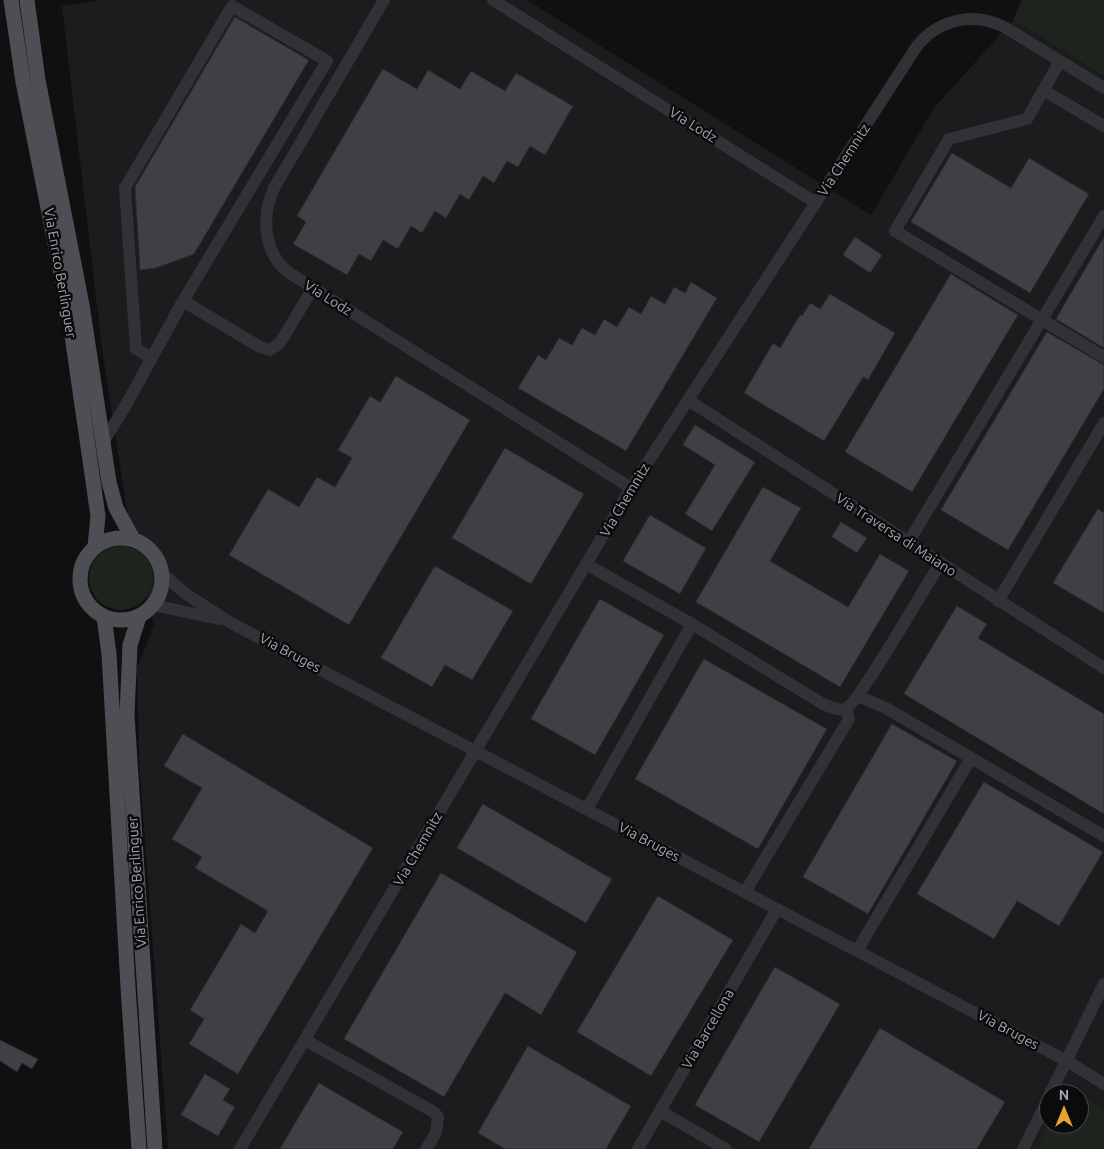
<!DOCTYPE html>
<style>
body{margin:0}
#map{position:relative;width:1104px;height:1149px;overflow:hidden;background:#101011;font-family:Ubuntu,sans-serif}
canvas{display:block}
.north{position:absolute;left:1039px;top:1084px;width:50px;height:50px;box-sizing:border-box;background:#0b0b0c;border:1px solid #47494e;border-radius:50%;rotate:0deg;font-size:14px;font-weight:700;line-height:20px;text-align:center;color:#a2a7b1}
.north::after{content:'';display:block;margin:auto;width:18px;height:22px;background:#e6a233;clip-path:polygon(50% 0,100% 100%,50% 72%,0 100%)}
</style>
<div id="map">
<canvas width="1104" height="1149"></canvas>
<div class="north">N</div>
</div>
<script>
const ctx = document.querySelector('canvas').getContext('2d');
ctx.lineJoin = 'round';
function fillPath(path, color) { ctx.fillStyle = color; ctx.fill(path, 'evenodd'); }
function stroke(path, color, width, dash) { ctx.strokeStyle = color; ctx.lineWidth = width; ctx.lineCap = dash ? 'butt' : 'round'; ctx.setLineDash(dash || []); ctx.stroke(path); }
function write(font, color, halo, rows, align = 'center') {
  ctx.font = font + ' Ubuntu,sans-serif'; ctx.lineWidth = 5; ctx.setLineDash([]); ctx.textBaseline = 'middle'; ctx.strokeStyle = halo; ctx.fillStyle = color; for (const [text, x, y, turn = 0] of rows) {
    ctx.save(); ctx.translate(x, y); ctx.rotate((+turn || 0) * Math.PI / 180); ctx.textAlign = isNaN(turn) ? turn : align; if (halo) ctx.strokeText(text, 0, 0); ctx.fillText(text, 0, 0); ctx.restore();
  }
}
const built = new Path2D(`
 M 102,0 L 527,0 L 871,215 L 934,108 L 1013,20 L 1104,76 L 1104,1149 L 168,1149 L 139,760 L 137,668 L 154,626 L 126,505 L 102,349 L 62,6 ZM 1049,1094 L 1079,1094 L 1079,1124 L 1049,1124 Z`);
const green = new Path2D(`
 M 1022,0 L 1104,0 L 1104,76 L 1013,20 Z
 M89 578a32 32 0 1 1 64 0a32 32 0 1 1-64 0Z
 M 1077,1092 L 1104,1110 L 1104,1149 L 1037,1149 L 1049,1124 L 1079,1124 L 1079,1094 L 1071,1094 Z`);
const building = new Path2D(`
 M 235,17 L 309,60 L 194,254 L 156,268 L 140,270 L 135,187 Z
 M 383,69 L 417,89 L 428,70 L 460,89 L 471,71 L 505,91 L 516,73 L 573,106 L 545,155 L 530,146 L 518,167 L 507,161 L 494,183 L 483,176 L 469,200 L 460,194 L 446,218 L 435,211 L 422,233 L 411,226 L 398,249 L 383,240 L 371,261 L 359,254 L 347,275 L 293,244 L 306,222 L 297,216 Z
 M 952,153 L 1011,188 L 1029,158 L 1089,194 L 1030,293 L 911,222 Z
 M 855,237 L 882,255 L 870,273 L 843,255 Z
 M 1104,237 L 1104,348 L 1056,319 Z
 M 951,274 L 1018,315 L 912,492 L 845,452 Z
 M 691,282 L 717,298 L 626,451 L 518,388 L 538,355 L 546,360 L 559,338 L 572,345 L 582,328 L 595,335 L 604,319 L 617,327 L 629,307 L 641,314 L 651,296 L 665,304 L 674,287 L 685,293 Z
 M 830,294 L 895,333 L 868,380 L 863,377 L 824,441 L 744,393 L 773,343 L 780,348 L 800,315 L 802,316 L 810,303 L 820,309 Z
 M 1047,332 L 1104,365 L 1104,389 L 1008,550 L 941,510 Z
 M 396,376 L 470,420 L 349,625 L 229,555 L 268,489 L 299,507 L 317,477 L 335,487 L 352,458 L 338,450 L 370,396 L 380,402 Z
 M 695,425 L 755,462 L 712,531 L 685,514 L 715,465 L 683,445 Z
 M 505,448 L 584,494 L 531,584 L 452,538 Z
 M 763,487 L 801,508 L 770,561 L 848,607 L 880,554 L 909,571 L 840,687 L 696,602 Z
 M 1098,509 L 1104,513 L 1104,613 L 1053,583 Z
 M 650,515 L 706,548 L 680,594 L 623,561 Z
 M 841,522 L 867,538 L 857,553 L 832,537 Z
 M 435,566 L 513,611 L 472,680 L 445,665 L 432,687 L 381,658 Z
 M 600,599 L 664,635 L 595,755 L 531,719 Z
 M 957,606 L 987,624 L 978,638 L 1104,714 L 1104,814 L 904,694 Z
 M 704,659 L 827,729 L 758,849 L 635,779 Z
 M 892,724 L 957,761 L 868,914 L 803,877 Z
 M 183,734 L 373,848 L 238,1074 L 189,1044 L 204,1019 L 190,1010 L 241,924 L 255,933 L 268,911 L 195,868 L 202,857 L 172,839 L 202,788 L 164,766 Z
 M 984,782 L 1103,852 L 1059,926 L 1017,901 L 994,939 L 917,894 Z
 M 483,804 L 612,879 L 586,923 L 457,848 Z
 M 441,873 L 577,952 L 541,1015 L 505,993 L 444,1097 L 344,1039 Z
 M 658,896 L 733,940 L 651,1076 L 577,1032 Z
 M 775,967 L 840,1004 L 759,1142 L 695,1105 Z
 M 880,1028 L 1005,1102 L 977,1149 L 809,1149 Z
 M 0,1040 L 38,1059 L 32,1069 L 22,1063 L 17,1072 L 0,1061 Z
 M 528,1046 L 631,1106 L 606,1149 L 505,1149 L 478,1133 Z
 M 205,1074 L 230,1089 L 223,1100 L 235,1107 L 218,1136 L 181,1115 Z
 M 319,1083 L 403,1132 L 393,1149 L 280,1149 Z`);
const minor = new Path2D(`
 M 384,0 L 274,188 C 261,217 263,255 291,274 L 631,488
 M 493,0 L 816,203
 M 1060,61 L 1027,119 L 949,139 L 895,231 L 1104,357
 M 1043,90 L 1104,126
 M 152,358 L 136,349 L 125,188 L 232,6 L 327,61 L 183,301
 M 688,400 L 1104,668
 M 102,444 L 126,405 L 183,301 L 260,347 L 270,350 L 280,343 L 313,288
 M 908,543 L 1104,216
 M 586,564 L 692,624 L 823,704 C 830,707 838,711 845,709 C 858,705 927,583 940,564
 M 163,574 L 186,594 L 231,623 L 1067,1061 L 1104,1084
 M 998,601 L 1104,423
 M 153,605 L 219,619
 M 858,696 L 886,708 L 1104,836
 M 587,809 L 692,624
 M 745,892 L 849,719 L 846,709
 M 857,951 L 971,758
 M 305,1040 L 434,1112 L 438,1117 L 436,1133 L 426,1149
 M 1050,1094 L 1104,984
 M 660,1111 L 726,1149
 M 240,1149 L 631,488 L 917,46 C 939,19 974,11 1006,28 L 1104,88
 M 638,1149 L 777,909
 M 1023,1149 L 1049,1097`);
const major = new Path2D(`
 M 11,0 L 23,82 L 68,308 L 98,516 L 95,546
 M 27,0 L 38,80 L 82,305 L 109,482 L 116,508 L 133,539
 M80 579a41 41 0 1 1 82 0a41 41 0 1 1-82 0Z
 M 104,617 L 109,654 L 128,987 L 139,1149
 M 139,617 L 130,645 L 127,715 L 155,1149`);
const streetNames = [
 ["Via Lodz",693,125,32],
 ["Via Chemnitz",844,160,-57],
 ["Via Enrico Berlinguer",60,273,80],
 ["Via Lodz",328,298,32],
 ["Via Chemnitz",625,500,-59],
 ["Via Traversa di Maiano",896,535,33],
 ["Via Bruges",290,653,28],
 ["Via Bruges",649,842,28],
 ["Via Chemnitz",418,849,-60],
 ["Via Enrico Berlinguer",137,882,-94],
 ["Via Barcellona",708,1029,-60],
 ["Via Bruges",1008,1030,28]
];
fillPath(built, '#1c1c1e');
fillPath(green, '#1d231d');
fillPath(building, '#3f4044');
stroke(building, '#2a2a2d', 1);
stroke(minor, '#313236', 12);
stroke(major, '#4d4f55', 15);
write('14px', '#a2a7b1', '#0b0b0c', streetNames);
</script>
